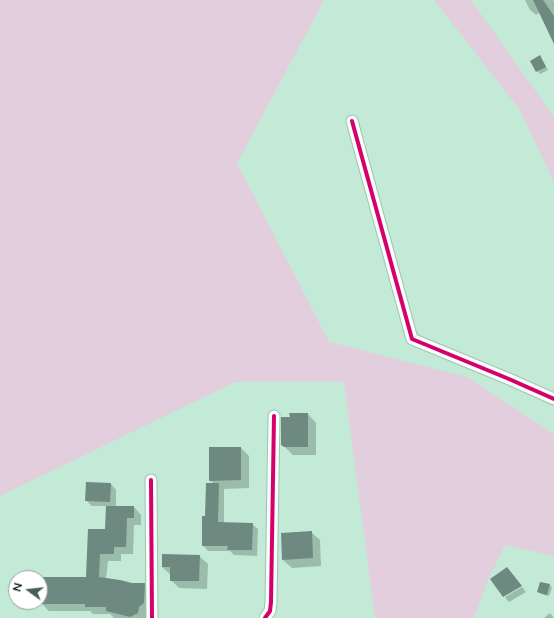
<!DOCTYPE html>
<style>
body{margin:0}
#map{position:relative;width:554px;height:618px;overflow:hidden;background:#c2ead6;font-family:Lato,sans-serif}
canvas{display:block}
.north{position:absolute;left:8px;top:570px;width:40px;height:40px;box-sizing:border-box;background:#fff;border:1px solid #99a29d;border-radius:50%;rotate:285deg;font-size:11px;font-weight:700;line-height:16px;text-align:center;color:#00170b}
.north::after{content:'';display:block;margin:auto;width:14px;height:18px;background:#446152;clip-path:polygon(50% 0,100% 100%,50% 72%,0 100%)}
</style>
<div id="map">
<canvas width="554" height="618"></canvas>
<div class="north">N</div>
</div>
<script>
const g = document.querySelector('canvas').getContext('2d');
g.lineJoin = 'round';
function fill(path, color) {
  g.fillStyle = color;
  g.fill(path, 'evenodd');
}
function shape(rows) {
  const path = new Path2D();
  for (const r of rows) {
    path.moveTo(r[0], r[1]);
    for (let i = 2; i < r.length; i += 2) path.lineTo(r[i], r[i + 1]);
  }
  return path;
}
function strokePath(path, color, width, dash) {
  g.strokeStyle = color;
  g.lineWidth = width;
  g.lineCap = dash ? 'butt' : 'round';
  g.setLineDash(dash || []);
  g.stroke(path);
}
fill(shape([
 [0,0,324,0,237,163,329,342,467,377,554,434,554,556,505,545,487,582,474,618,375,618,344,382,235,382,0,496],
 [434,0,471,0,554,117,554,182,520,110]
]), '#e2cedc');
fill(shape([
 [525,0,553,0,554,2,554,42,540,12,536,15,530,10],
 [540,56,548,70,540,74,531,61],
 [308,414,316,423,316,455,293,455,282,444,291,418],
 [241,448,249,456,249,488,224,489,224,523,252,524,258,529,257,556,234,555,230,551,208,551,203,545,206,517,214,484,210,480],
 [87,483,111,484,116,490,116,507,134,507,141,515,141,525,134,525,133,554,121,554,121,561,108,561,106,579,132,584,144,584,152,592,151,611,146,615,146,618,114,618,110,614,93,614,90,611,49,611,42,604,87,578,106,531,107,506,92,506,86,500],
 [311,532,320,540,321,566,292,568,283,560],
 [199,556,208,564,207,589,179,588,171,580,171,575,162,567],
 [541,583,550,585,552,588,549,596,541,594,538,592],
 [522,587,526,592,509,602,505,597],
 [550,613,554,618,544,618]
]), '#0003');
fill(shape([
 [533,0,543,0,554,16,554,44],
 [540,55,546,67,536,72,530,61],
 [289,413,308,413,308,447,284,447,281,445,281,417,290,417],
 [209,447,241,447,241,480,209,481],
 [86,482,111,483,110,502,85,501],
 [206,483,219,483,218,522,253,523,252,550,227,550,228,546,202,546,202,516,205,516],
 [106,506,134,506,134,518,127,518,126,547,114,547,114,554,100,554,99,577,120,580,132,583,145,583,144,603,139,607,138,613,130,617,106,611,106,607,85,607,85,604,41,604,41,577,86,577,88,529,105,529],
 [312,531,313,558,282,560,281,533],
 [162,554,200,555,199,581,170,581,170,567,162,567],
 [507,567,522,586,503,597,490,579],
 [540,582,550,584,547,595,537,592]
]), '#6e897f');
const minor = shape([
 [352,121,412,339,509,379,554,399],
 [151,480,152,618],
 [265,618,270,611,271,602,274,416]
]);
strokePath(minor, '#a2c2b3', 13);
strokePath(minor, '#f6fcf9', 11);
strokePath(shape([
 [352,121,412,339,509,379,554,399],
 [151,480,152,618],
 [265,618,270,611,271,602,274,416]
]), '#d6006c', 4);
</script>
